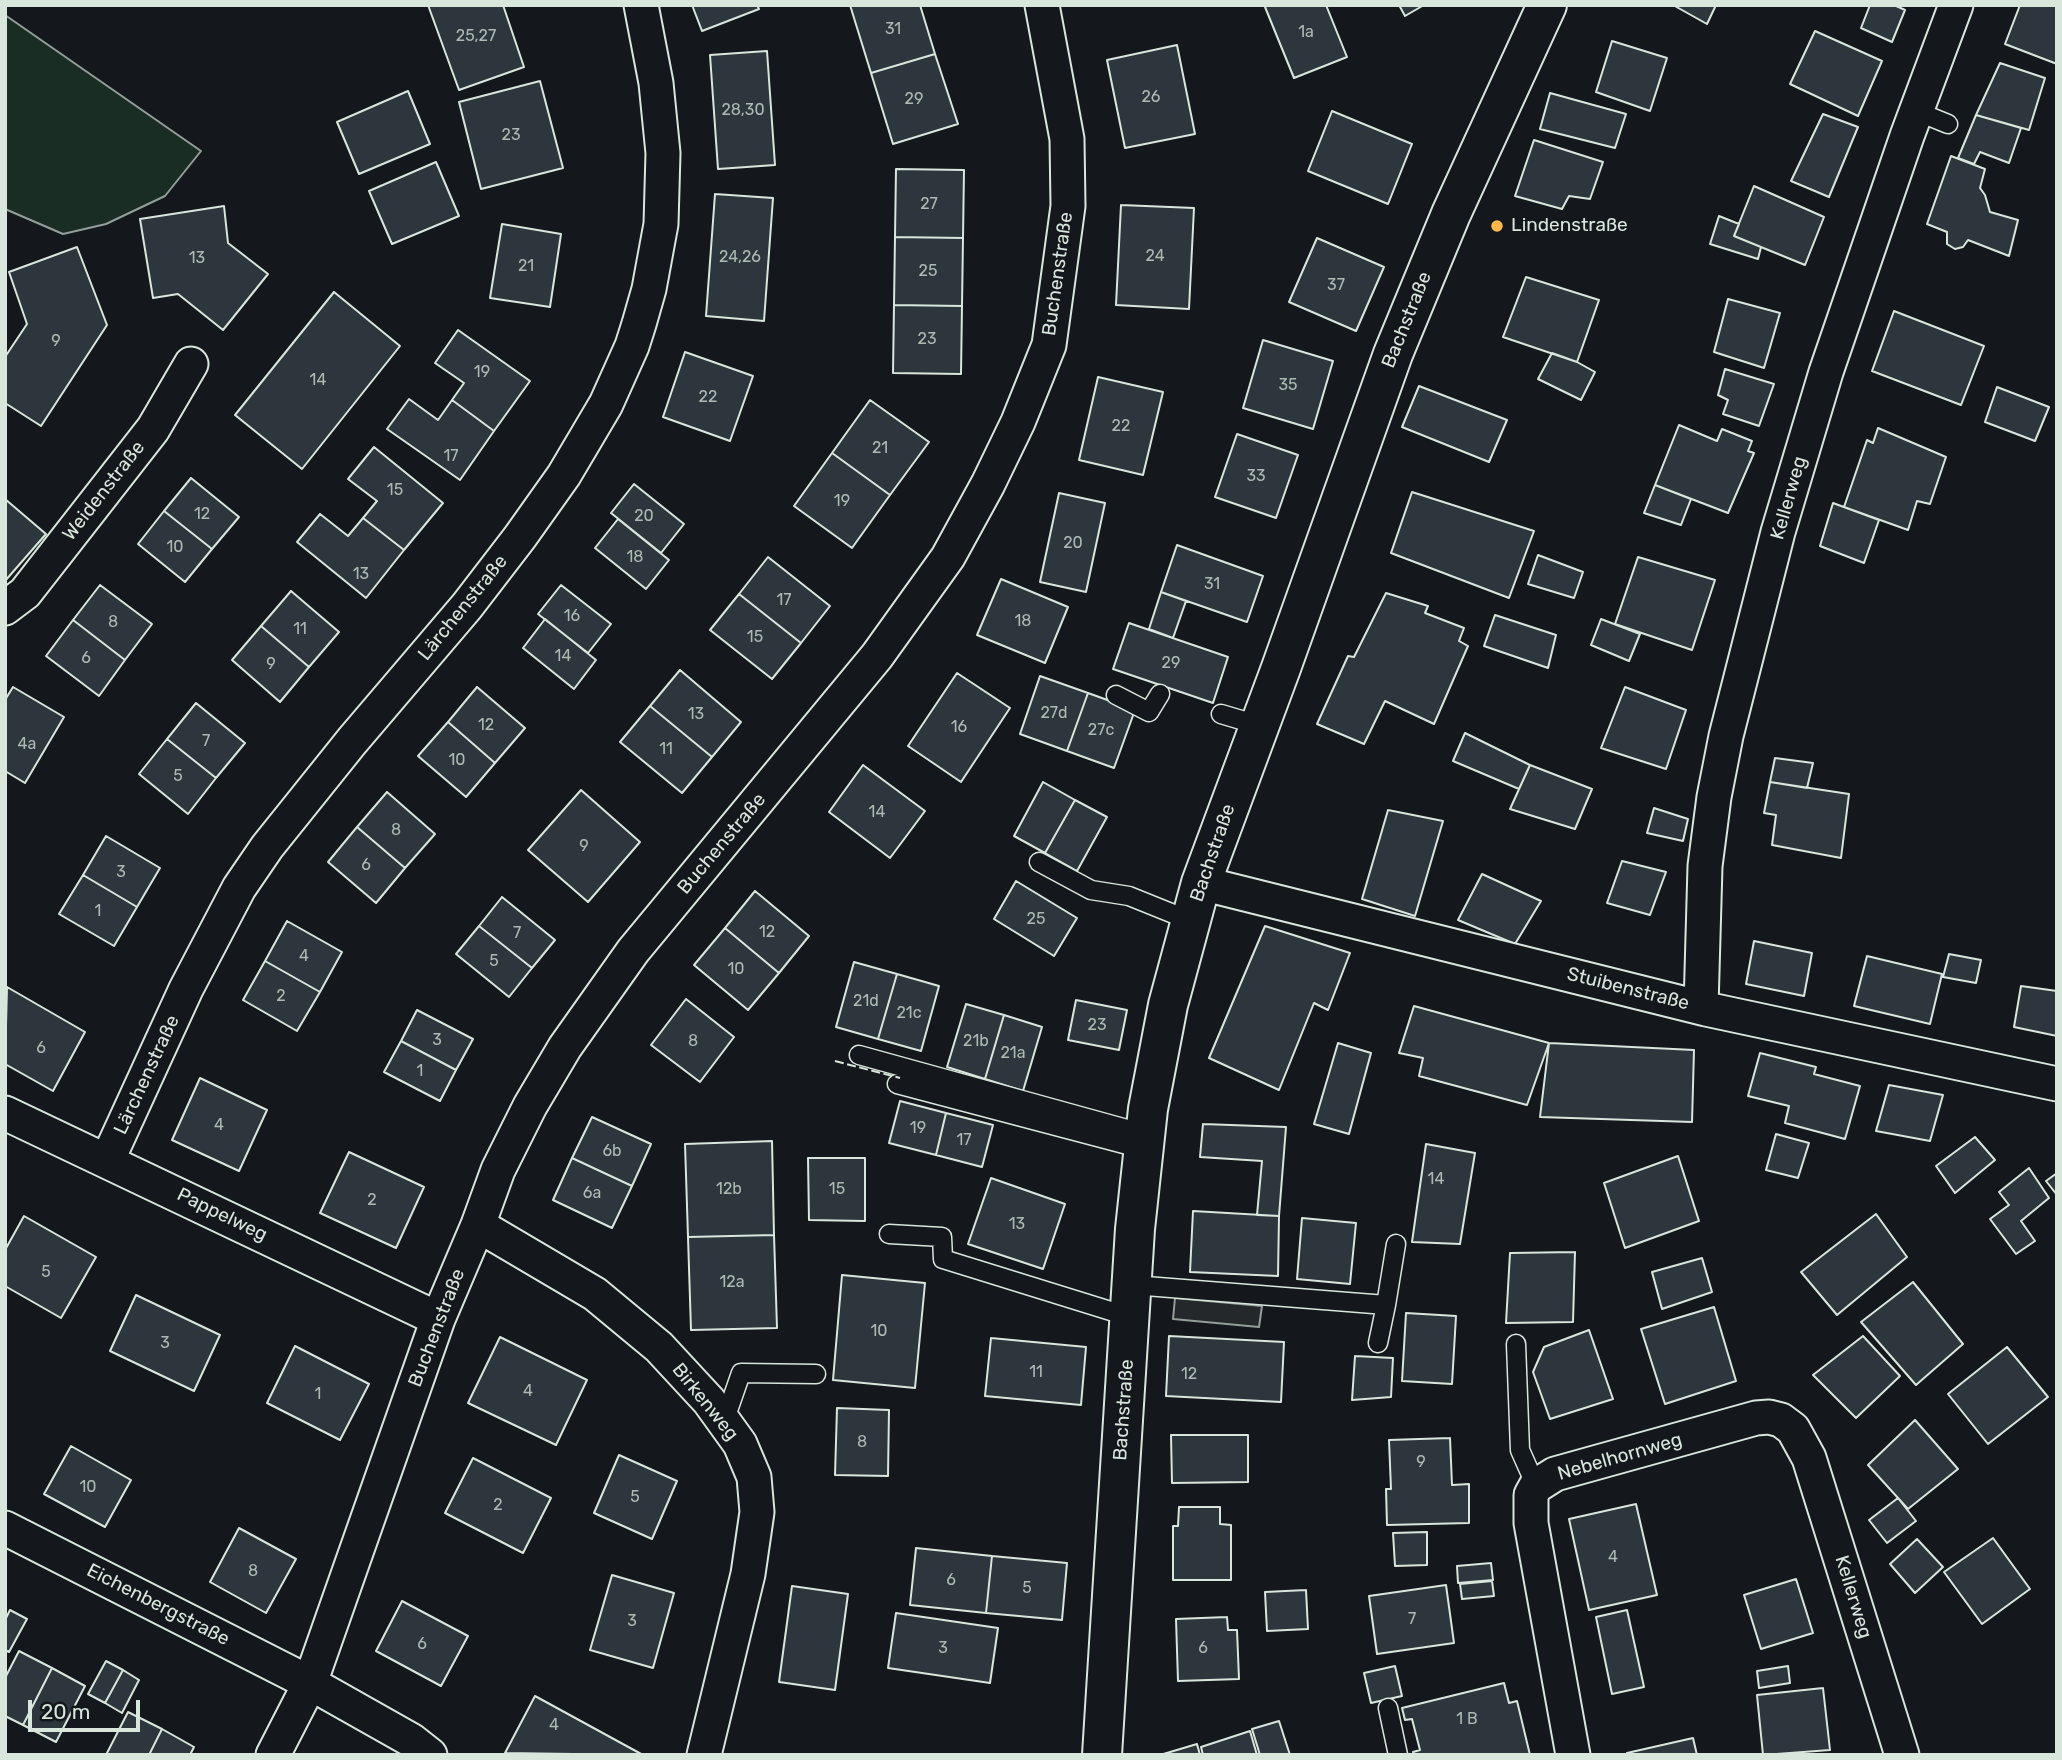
<!DOCTYPE html>
<meta charset="utf-8">
<style>
body{margin:0}
#map{position:relative;width:2062px;height:1760px;overflow:hidden;background:#14181c;font-family:Rubik,sans-serif}
canvas{display:block}
.frame{position:absolute;inset:0;border:7px solid #d8e6dc;pointer-events:none}
.scale{position:absolute;left:28px;top:1700px;width:112px;height:32px;box-sizing:border-box;border:4px solid #d8e6dc;border-top:0;padding-left:9px;font-size:21px;line-height:24px;white-space:nowrap;color:#d8e6dc;-webkit-text-stroke:5px #14181c;paint-order:stroke}
</style>
<div id="map">
<canvas width="2062" height="1760"></canvas>
<div class="frame"></div>
<div class="scale">20 m</div>
</div>
<script>
const g = document.querySelector('canvas').getContext('2d');
g.lineJoin = 'round';
function fill(path, color) {
  g.fillStyle = color;
  g.fill(path, 'evenodd');
}
function shape(rows) {
  const path = new Path2D();
  for (const r of rows) {
    path.moveTo(r[0], r[1]);
    for (let i = 2; i < r.length; i += 2) path.lineTo(r[i], r[i + 1]);
  }
  return path;
}
function strokePath(path, color, width, dash) {
  g.strokeStyle = color;
  g.lineWidth = width;
  g.lineCap = dash ? 'butt' : 'round';
  g.setLineDash(dash || []);
  g.stroke(path);
}
function write(font, color, halo, rows, align = 'center') {
  g.font = font + ' Rubik,sans-serif';
  g.lineWidth = 5;
  g.setLineDash([]);
  g.textBaseline = 'middle';
  g.strokeStyle = halo;
  g.fillStyle = color;
  for (const [text, x, y, turn = 0] of rows) {
    g.save();
    g.translate(x, y);
    g.rotate((+turn || 0) * Math.PI / 180);
    g.textAlign = isNaN(turn) ? turn : align;
    if (halo) g.strokeText(text, 0, 0);
    g.fillText(text, 0, 0);
    g.restore();
  }
}
const green = shape([
 [5,15,201,151,165,196,106,224,63,234,5,209,5,15]
]);
fill(green, '#1a2d24');
strokePath(green, '#939e99', 2);
const parking = shape([
 [1175,1298,1262,1306,1259,1327,1173,1319,1175,1298]
]);
fill(parking, '#24282b');
strokePath(parking, '#939e99', 2);
const building = shape([
 [428,5,503,5,524,67,459,90,428,5],
 [692,5,757,5,759,9,702,31,692,5],
 [850,5,920,5,935,54,871,73,850,5],
 [1269,5,1326,5,1347,57,1294,78,1265,7,1269,5],
 [1399,5,1424,5,1405,16,1399,5],
 [1673,5,1716,5,1707,24,1673,5],
 [1870,5,1894,5,1905,10,1892,42,1861,28,1870,5],
 [2020,5,2057,5,2057,64,2005,44,2020,5],
 [1815,31,1882,61,1858,116,1790,84,1815,31],
 [1612,41,1667,58,1650,111,1596,92,1612,41],
 [1177,45,1195,134,1125,148,1107,60,1177,45],
 [767,51,775,165,718,169,710,55,767,51],
 [935,54,958,124,893,144,871,73,935,54],
 [2000,63,2045,78,2029,130,1976,115,2000,63],
 [540,81,563,168,481,189,459,102,540,81],
 [408,91,430,144,359,174,337,122,408,91],
 [1550,93,1626,114,1615,148,1540,129,1550,93],
 [1332,111,1412,144,1388,204,1308,171,1332,111],
 [1823,114,1858,127,1829,197,1791,181,1823,114],
 [1976,115,2021,128,2009,163,1980,152,1974,164,1958,158,1976,115],
 [1534,140,1603,162,1590,199,1569,196,1562,209,1515,196,1534,140],
 [1951,156,1985,169,1980,188,1985,195,1990,212,2018,220,2009,256,1968,240,1963,247,1955,249,1947,244,1947,232,1927,224,1951,156],
 [436,162,459,216,392,244,369,191,436,162],
 [896,169,964,170,963,238,895,237,896,169],
 [1754,186,1824,217,1805,265,1734,236,1754,186],
 [715,194,773,198,764,321,706,316,715,194],
 [1121,205,1194,208,1189,309,1116,305,1121,205],
 [224,206,228,243,268,274,223,330,178,294,153,298,140,219,224,206],
 [1719,216,1739,224,1734,236,1761,247,1758,259,1710,244,1719,216],
 [502,224,561,234,550,307,490,298,502,224],
 [895,237,963,238,962,306,894,305,895,237],
 [1317,238,1384,267,1356,331,1289,302,1317,238],
 [77,247,107,325,41,426,5,403,5,357,27,324,9,272,77,247],
 [1526,277,1599,300,1577,362,1503,337,1526,277],
 [334,292,400,346,302,469,235,415,334,292],
 [1728,299,1780,313,1764,368,1714,352,1728,299],
 [894,305,962,306,961,374,893,373,894,305],
 [1894,311,1984,346,1961,405,1872,371,1894,311],
 [458,330,530,381,494,431,452,400,464,383,435,363,458,330],
 [1263,340,1333,361,1313,429,1243,408,1263,340],
 [685,352,753,376,730,441,663,417,685,352],
 [1552,353,1577,362,1595,372,1581,400,1538,379,1552,353],
 [1725,369,1774,384,1759,426,1723,414,1728,400,1718,395,1725,369],
 [1098,377,1163,392,1143,475,1079,460,1098,377],
 [1419,386,1507,420,1489,462,1402,427,1419,386],
 [1997,387,2049,407,2035,441,1985,422,1997,387],
 [409,399,438,420,452,400,494,431,460,480,387,429,409,399],
 [870,400,929,442,890,495,832,453,870,400],
 [1679,425,1717,441,1722,429,1752,441,1748,451,1754,453,1728,513,1655,485,1679,425],
 [1878,428,1946,457,1930,504,1917,501,1908,530,1844,507,1867,440,1873,443,1878,428],
 [1237,434,1298,455,1276,518,1215,497,1237,434],
 [374,447,443,503,404,550,363,518,377,501,348,479,374,447],
 [832,453,890,495,852,548,794,506,832,453],
 [191,478,239,517,212,549,164,511,191,478],
 [634,484,684,524,661,553,611,513,634,484],
 [1655,485,1691,499,1681,525,1644,513,1655,485],
 [1412,492,1534,531,1509,598,1391,553,1412,492],
 [1059,493,1105,503,1086,592,1040,582,1059,493],
 [5,499,46,534,5,581,5,499],
 [1833,503,1879,520,1864,563,1820,546,1833,503],
 [164,511,212,549,185,582,138,544,164,511],
 [320,514,348,536,363,518,404,550,366,598,297,542,320,514],
 [618,519,669,560,646,589,595,548,618,519],
 [1177,545,1263,576,1247,622,1161,592,1177,545],
 [1538,555,1583,572,1574,598,1528,584,1538,555],
 [768,557,830,606,801,643,739,594,768,557],
 [1638,557,1715,580,1692,650,1615,624,1638,557],
 [1001,579,1068,607,1045,663,977,635,1001,579],
 [100,585,152,624,125,660,73,620,100,585],
 [561,585,611,624,588,653,538,614,561,585],
 [291,591,339,632,309,667,261,626,291,591],
 [1161,592,1186,601,1173,638,1149,629,1161,592],
 [1386,593,1428,606,1425,613,1464,628,1459,641,1468,646,1434,724,1385,701,1364,744,1317,724,1348,656,1354,657,1386,593],
 [739,594,801,643,772,679,710,630,739,594],
 [1495,615,1556,635,1548,668,1484,646,1495,615],
 [545,619,596,660,574,689,523,648,545,619],
 [1601,619,1640,634,1629,661,1591,645,1601,619],
 [73,620,125,660,99,696,46,656,73,620],
 [1129,623,1228,657,1213,703,1113,669,1129,623],
 [261,626,309,667,280,702,232,660,261,626],
 [680,670,741,722,712,757,650,706,680,670],
 [957,673,1010,708,961,782,908,746,957,673],
 [1040,676,1088,693,1067,751,1020,734,1040,676],
 [13,687,64,717,25,783,5,771,5,700,13,687],
 [477,687,525,728,495,763,448,722,477,687],
 [1625,687,1686,710,1666,769,1601,748,1625,687],
 [1088,693,1135,710,1114,768,1067,751,1088,693],
 [196,703,245,743,216,778,167,739,196,703],
 [650,706,712,757,682,793,620,742,650,706],
 [448,722,495,763,466,797,418,756,448,722],
 [1465,733,1530,765,1519,789,1453,761,1465,733],
 [167,739,216,778,188,814,139,774,167,739],
 [1775,758,1813,763,1807,788,1770,782,1775,758],
 [863,765,925,811,890,858,829,812,863,765],
 [1530,765,1592,789,1575,829,1510,809,1530,765],
 [1043,782,1075,800,1045,853,1014,836,1043,782],
 [1770,782,1849,794,1841,858,1772,845,1776,815,1764,813,1770,782],
 [581,790,640,842,588,902,528,850,581,790],
 [387,792,435,834,405,868,357,827,387,792],
 [1075,800,1107,817,1077,871,1045,853,1075,800],
 [1654,808,1688,819,1683,841,1647,833,1654,808],
 [1388,810,1443,821,1415,916,1362,899,1388,810],
 [357,827,405,868,376,903,328,862,357,827],
 [106,836,160,868,137,907,83,875,106,836],
 [1622,861,1666,872,1650,915,1607,903,1622,861],
 [1482,874,1541,901,1515,944,1458,920,1482,874],
 [83,875,137,907,114,946,59,914,83,875],
 [1016,881,1077,918,1054,956,994,919,1016,881],
 [755,891,809,936,779,973,725,928,755,891],
 [502,897,555,940,532,968,479,926,502,897],
 [287,921,342,952,320,992,265,961,287,921],
 [479,926,532,968,509,997,456,954,479,926],
 [1265,926,1350,953,1328,1010,1314,1003,1279,1090,1209,1058,1265,926],
 [725,928,779,973,748,1010,694,965,725,928],
 [1754,941,1812,953,1804,996,1746,984,1754,941],
 [1949,954,1981,960,1976,983,1943,977,1949,954],
 [1867,956,1942,974,1930,1024,1854,1006,1867,956],
 [265,961,320,992,297,1031,243,1000,265,961],
 [854,962,897,974,878,1039,836,1027,854,962],
 [897,974,939,986,921,1051,878,1039,897,974],
 [2021,986,2057,991,2057,1036,2014,1027,2021,986],
 [7,987,85,1032,53,1091,5,1064,7,987],
 [686,999,734,1037,700,1082,651,1045,686,999],
 [1076,1000,1127,1010,1119,1050,1068,1040,1076,1000],
 [966,1004,1004,1015,985,1079,947,1067,966,1004],
 [1414,1006,1549,1043,1527,1105,1419,1076,1423,1058,1399,1053,1414,1006],
 [417,1010,473,1039,456,1070,401,1041,417,1010],
 [1004,1015,1042,1027,1023,1091,985,1079,1004,1015],
 [401,1041,456,1070,440,1101,384,1072,401,1041],
 [1338,1043,1371,1053,1349,1134,1314,1124,1338,1043],
 [1549,1043,1694,1050,1692,1122,1540,1117,1549,1043],
 [1760,1053,1816,1067,1814,1074,1860,1086,1845,1139,1785,1123,1789,1106,1748,1096,1760,1053],
 [200,1078,267,1110,239,1171,172,1140,200,1078],
 [1889,1085,1943,1095,1930,1141,1876,1131,1889,1085],
 [900,1101,946,1113,936,1155,889,1143,900,1101],
 [946,1113,993,1125,982,1167,936,1155,946,1113],
 [592,1117,651,1144,632,1186,572,1158,592,1117],
 [1203,1124,1286,1127,1279,1216,1257,1215,1262,1161,1200,1157,1203,1124],
 [1776,1134,1809,1143,1798,1178,1766,1170,1776,1134],
 [1975,1137,1995,1160,1955,1193,1936,1166,1975,1137],
 [772,1141,774,1235,688,1237,685,1144,772,1141],
 [1426,1144,1475,1153,1460,1244,1412,1242,1426,1144],
 [349,1152,424,1187,396,1248,320,1213,349,1152],
 [1678,1156,1699,1221,1625,1248,1604,1183,1678,1156],
 [572,1158,632,1186,612,1228,553,1200,572,1158],
 [808,1158,865,1158,865,1221,809,1220,808,1158],
 [2029,1168,2049,1198,2021,1221,2035,1241,2016,1254,1990,1219,2009,1205,1999,1192,2029,1168],
 [2057,1173,2057,1195,2046,1181,2057,1173],
 [991,1178,1065,1204,1043,1269,968,1244,991,1178],
 [1193,1211,1279,1216,1278,1276,1190,1272,1193,1211],
 [1876,1214,1907,1257,1837,1315,1801,1272,1876,1214],
 [24,1216,96,1257,61,1318,5,1286,5,1250,24,1216],
 [1302,1218,1356,1223,1350,1284,1297,1279,1302,1218],
 [774,1235,777,1328,691,1330,688,1237,774,1235],
 [1575,1252,1573,1322,1506,1323,1510,1253,1575,1252],
 [1702,1258,1712,1292,1662,1309,1652,1272,1702,1258],
 [842,1275,925,1283,915,1388,833,1380,842,1275],
 [1913,1282,1963,1344,1916,1385,1861,1322,1913,1282],
 [136,1295,220,1335,194,1391,110,1351,136,1295],
 [1714,1307,1736,1381,1665,1404,1641,1329,1714,1307],
 [1406,1313,1456,1316,1452,1384,1402,1381,1406,1313],
 [1589,1330,1613,1399,1550,1419,1533,1372,1544,1347,1589,1330],
 [1169,1336,1284,1342,1281,1402,1166,1396,1169,1336],
 [1863,1336,1900,1376,1856,1418,1813,1375,1863,1336],
 [500,1337,587,1380,556,1445,468,1403,500,1337],
 [991,1338,1086,1347,1081,1405,985,1396,991,1338],
 [295,1346,369,1384,340,1440,267,1403,295,1346],
 [2007,1347,2048,1397,1988,1444,1948,1394,2007,1347],
 [1355,1356,1393,1358,1391,1397,1352,1400,1355,1356],
 [837,1408,889,1410,888,1476,835,1475,837,1408],
 [1915,1420,1958,1469,1908,1509,1868,1465,1915,1420],
 [1171,1435,1248,1435,1248,1482,1172,1483,1171,1435],
 [1450,1438,1452,1485,1469,1484,1469,1523,1387,1525,1386,1489,1391,1489,1389,1440,1450,1438],
 [71,1446,131,1480,105,1527,44,1494,71,1446],
 [619,1455,677,1481,652,1539,594,1513,619,1455],
 [473,1458,551,1498,523,1553,445,1513,473,1458],
 [1898,1498,1916,1521,1887,1543,1869,1520,1898,1498],
 [1636,1504,1657,1595,1589,1610,1569,1519,1636,1504],
 [1179,1507,1220,1507,1220,1524,1231,1525,1231,1580,1173,1580,1173,1526,1178,1526,1179,1507],
 [239,1528,296,1559,266,1613,210,1582,239,1528],
 [1427,1532,1427,1565,1395,1566,1393,1533,1427,1532],
 [1993,1538,2030,1589,1982,1624,1944,1572,1993,1538],
 [1917,1539,1943,1567,1915,1593,1890,1564,1917,1539],
 [916,1548,992,1556,986,1613,910,1605,916,1548],
 [992,1556,1067,1563,1062,1620,986,1613,992,1556],
 [1491,1563,1493,1580,1458,1583,1457,1566,1491,1563],
 [612,1575,674,1593,653,1668,590,1650,612,1575],
 [1796,1579,1813,1633,1761,1649,1744,1595,1796,1579],
 [1492,1581,1494,1596,1462,1599,1460,1584,1492,1581],
 [1446,1585,1454,1643,1377,1654,1369,1596,1446,1585],
 [792,1586,848,1594,835,1690,779,1682,792,1586],
 [1306,1590,1308,1629,1267,1631,1265,1592,1306,1590],
 [402,1601,468,1636,441,1686,376,1651,402,1601],
 [10,1610,27,1619,9,1652,5,1650,5,1620,10,1610],
 [1627,1610,1644,1687,1612,1694,1596,1617,1627,1610],
 [896,1613,998,1628,990,1683,888,1668,896,1613],
 [1227,1617,1228,1630,1237,1630,1239,1679,1178,1681,1176,1619,1227,1617],
 [19,1651,52,1668,23,1725,5,1716,5,1678,19,1651],
 [106,1661,123,1670,105,1703,88,1694,106,1661],
 [1395,1666,1402,1696,1371,1703,1364,1673,1395,1666],
 [1788,1666,1790,1683,1759,1688,1757,1671,1788,1666],
 [52,1668,85,1686,56,1742,23,1725,52,1668],
 [123,1670,139,1680,122,1713,105,1703,123,1670],
 [1504,1683,1509,1703,1517,1701,1530,1755,1414,1755,1413,1752,1420,1750,1412,1719,1405,1720,1402,1708,1504,1683],
 [1823,1688,1830,1750,1763,1755,1757,1695,1823,1688],
 [535,1696,643,1755,505,1753,535,1696],
 [128,1712,162,1729,149,1755,106,1755,128,1712],
 [1279,1721,1290,1755,1260,1755,1252,1729,1279,1721],
 [162,1729,194,1747,190,1755,149,1755,162,1729],
 [1250,1731,1257,1755,1203,1755,1201,1747,1250,1731],
 [1693,1738,1697,1755,1628,1755,1627,1753,1693,1738],
 [1197,1744,1200,1755,1160,1755,1197,1744]
]);
fill(building, '#2c363c');
strokePath(building, '#d8e6dc', 2);
const lane = shape([
 [1916,111,1948,124],
 [1116,695,1149,712,1160,694],
 [1221,714,1258,725],
 [1039,862,1091,890,1129,896,1191,921],
 [859,1055,1145,1134],
 [897,1084,1143,1149],
 [889,1234,942,1237,943,1259,1130,1317],
 [1133,1285,1386,1305,1378,1343],
 [1386,1305,1396,1244],
 [1516,1344,1520,1450,1536,1486],
 [724,1422,741,1373,816,1374],
 [1388,1708,1398,1755]
]);
const street = shape([
 [5,608,25,593,153,429,191,364],
 [1201,883,1706,1009,2057,1084],
 [1701,1007,1705,866,1714,797,1726,736,1778,532,1826,372,1907,136,1956,5],
 [5,1113,438,1319],
 [108,1159,186,989,239,888,267,847,352,741,467,606,520,537,564,475,606,404,632,346,639,324,649,289,661,224,663,153,656,83,641,5],
 [478,1225,595,1294,659,1347,709,1401,740,1444,754,1477,757,1512,748,1574,704,1755],
 [5,1528,310,1683,411,1740,430,1755],
 [273,1755,310,1683,438,1319,478,1225,498,1170,530,1106,565,1047,633,951,877,656,948,557,988,484,1018,422,1049,345,1068,206,1067,139,1042,5],
 [1573,1755,1531,1523,1531,1495,1536,1486,1555,1474,1756,1418,1769,1417,1781,1420,1793,1429,1809,1458,1902,1755]
]);
const secondary = shape([
 [1102,1755,1135,1229,1148,1109,1168,1005,1201,883,1281,668,1393,354,1451,214,1547,5]
]);
strokePath(lane, '#d8e6dc', 21);
strokePath(street, '#d8e6dc', 37);
strokePath(secondary, '#d8e6dc', 42);
strokePath(lane, '#14181c', 18);
strokePath(street, '#14181c', 33);
strokePath(secondary, '#14181c', 38);
strokePath(shape([
 [835,1061,900,1078]
]), '#d8e6dc', 2, [9, 3.5]);
for (const [x, y, r, color] of [
 [1497,226,7,"#ffb74d"]
]) {
  const dot = new Path2D();
  dot.arc(x, y, r, 0, 2 * Math.PI);
  g.fillStyle = color;
  g.fill(dot);
  strokePath(dot, '#14181c', 2.5);
}
write('16px', '#adbab4', null, [
 ["31",893,29],
 ["1a",1306,32],
 ["25,27",476,36],
 ["26",1151,97],
 ["29",914,99],
 ["28,30",743,110],
 ["23",511,135],
 ["27",929,204],
 ["24",1155,256],
 ["24,26",740,257],
 ["13",197,258],
 ["21",526,266],
 ["25",928,271],
 ["37",1336,285],
 ["23",927,339],
 ["9",56,341],
 ["19",482,372],
 ["14",318,380],
 ["35",1288,385],
 ["22",708,397],
 ["22",1121,426],
 ["21",880,448],
 ["17",451,456],
 ["33",1256,476],
 ["15",395,490],
 ["19",842,501],
 ["12",202,514],
 ["20",644,516],
 ["20",1073,543],
 ["10",175,547],
 ["18",635,557],
 ["13",361,574],
 ["31",1212,584],
 ["17",784,600],
 ["16",572,616],
 ["18",1023,621],
 ["8",113,622],
 ["11",300,629],
 ["15",755,637],
 ["14",563,656],
 ["6",86,658],
 ["29",1171,663],
 ["9",271,664],
 ["27d",1054,713],
 ["13",696,714],
 ["12",486,725],
 ["16",959,727],
 ["27c",1101,730],
 ["7",206,741],
 ["4a",27,744],
 ["11",666,749],
 ["10",457,760],
 ["5",178,776],
 ["14",877,812],
 ["8",396,830],
 ["9",584,846],
 ["6",366,865],
 ["3",121,872],
 ["1",98,911],
 ["25",1036,919],
 ["12",767,932],
 ["7",517,933],
 ["4",304,956],
 ["5",494,961],
 ["10",736,969],
 ["2",281,996],
 ["21d",866,1001],
 ["21c",909,1013],
 ["23",1097,1025],
 ["3",437,1040],
 ["8",693,1041],
 ["21b",976,1041],
 ["6",41,1048],
 ["21a",1013,1053],
 ["1",420,1071],
 ["4",219,1125],
 ["19",918,1128],
 ["17",964,1140],
 ["6b",612,1151],
 ["14",1436,1179],
 ["12b",729,1189],
 ["15",837,1189],
 ["6a",592,1193],
 ["2",372,1200],
 ["13",1017,1224],
 ["5",46,1272],
 ["12a",732,1282],
 ["10",879,1331],
 ["3",165,1343],
 ["11",1036,1372],
 ["12",1189,1374],
 ["4",528,1391],
 ["1",318,1394],
 ["8",862,1442],
 ["9",1421,1462],
 ["10",88,1487],
 ["5",635,1497],
 ["2",498,1505],
 ["4",1613,1557],
 ["8",253,1571],
 ["6",951,1580],
 ["5",1027,1588],
 ["7",1412,1619],
 ["3",632,1621],
 ["6",422,1644],
 ["3",943,1648],
 ["6",1203,1648],
 ["1 B",1467,1719],
 ["4",554,1725]
]);
write('19px', '#d8e6dc', '#14181c', [
 ["Lindenstraße",1511,226]
], 'left');
write('19px', '#d8e6dc', '#14181c', [
 ["Buchenstraße",1058,274,-82],
 ["Bachstraße",1407,320,-68],
 ["Weidenstraße",104,491,-52],
 ["Kellerweg",1789,498,-74],
 ["Lärchenstraße",463,608,-51],
 ["Buchenstraße",722,844,-50],
 ["Bachstraße",1213,853,-71],
 ["Stuibenstraße",1628,989,14],
 ["Lärchenstraße",147,1075,-65],
 ["Pappelweg",222,1215,26],
 ["Buchenstraße",437,1328,-69],
 ["Birkenweg",705,1402,51],
 ["Bachstraße",1124,1410,-86],
 ["Nebelhornweg",1620,1457,-16],
 ["Kellerweg",1853,1597,73],
 ["Eichenbergstraße",158,1605,27]
]);
</script>
